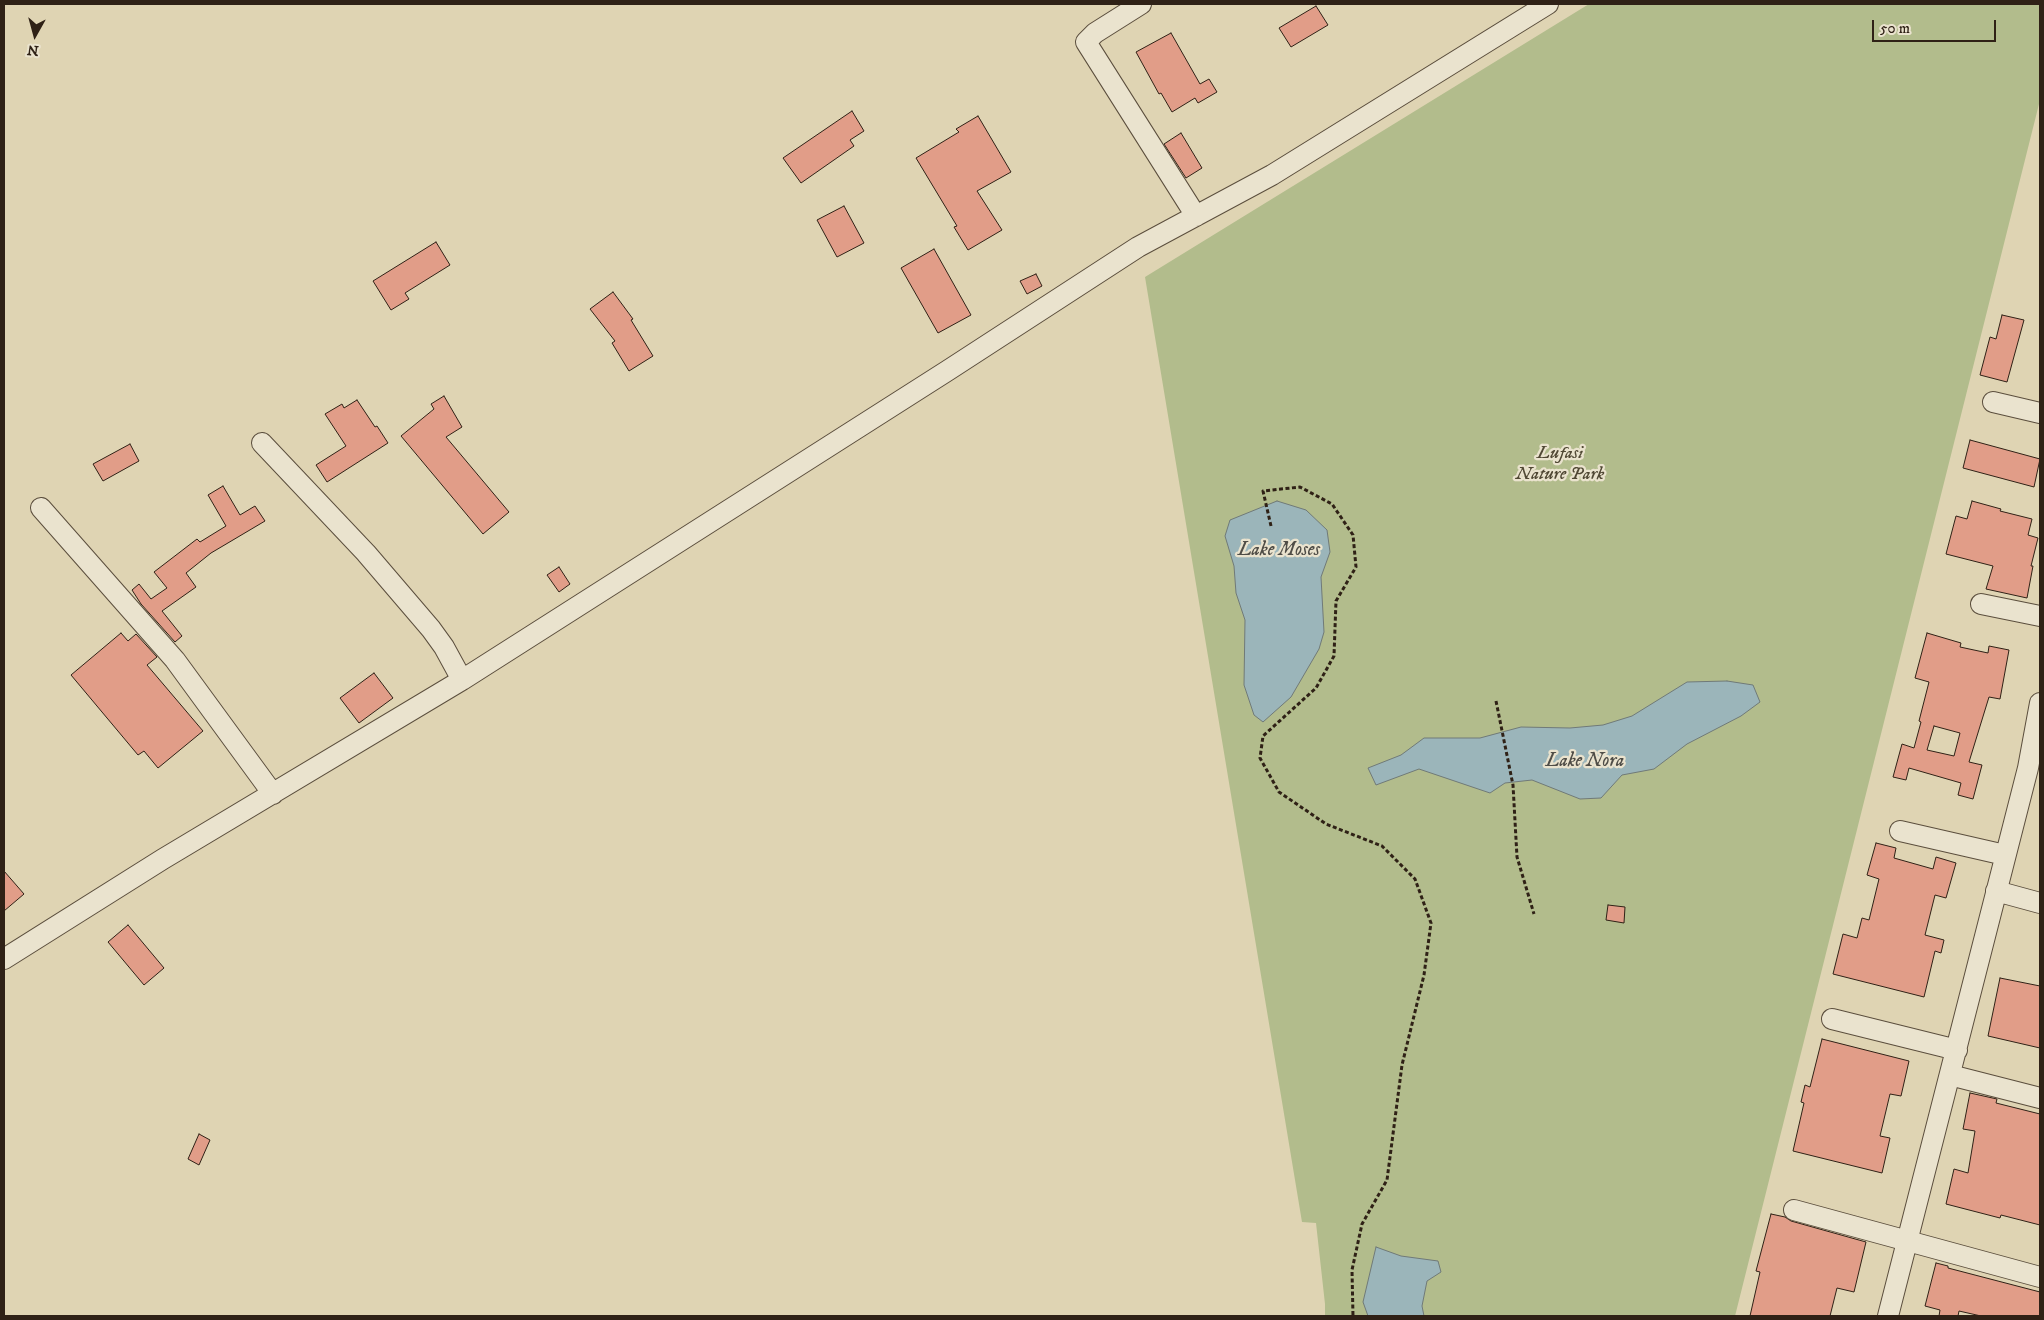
<!DOCTYPE html>
<style>
body{margin:0}
#map{position:relative;width:2044px;height:1320px;overflow:hidden;background:#dfd4b3;font-family:"IM FELL DW Pica",serif}
canvas{display:block}
.frame{position:absolute;inset:0;border:5px solid #2f2116;pointer-events:none}
.north{position:absolute;left:10px;top:10px;width:50px;height:50px;-webkit-text-stroke:4px #eae3ce;paint-order:stroke;rotate:187deg;font-size:14px;font-weight:700;line-height:20px;text-align:center;color:#2f2116}
.north::after{content:'';display:block;margin:auto;width:18px;height:22px;background:#2f2116;clip-path:polygon(50% 0,100% 100%,50% 72%,0 100%)}
.scale{position:absolute;left:1872px;top:20px;width:124px;height:22px;box-sizing:border-box;border:2px solid #2f2116;border-top:0;padding-left:6px;font-size:15px;line-height:18px;white-space:nowrap;color:#2f2116;-webkit-text-stroke:4px #eae3ce;paint-order:stroke}
</style>
<div id="map">
<canvas width="2044" height="1320"></canvas>
<div class="frame"></div>
<div class="north">N</div>
<div class="scale">50 m</div>
</div>
<script>
const g = document.querySelector('canvas').getContext('2d');
g.lineJoin = 'round';
function fill(path, color) {
  g.fillStyle = color;
  g.fill(path, 'evenodd');
}
function shape(rows) {
  const path = new Path2D();
  for (const r of rows) {
    path.moveTo(r[0], r[1]);
    for (let i = 2; i < r.length; i += 2) path.lineTo(r[i], r[i + 1]);
  }
  return path;
}
function strokePath(path, color, width, dash) {
  g.strokeStyle = color;
  g.lineWidth = width;
  g.lineCap = dash ? 'butt' : 'round';
  g.setLineDash(dash || []);
  g.stroke(path);
}
function write(font, color, halo, rows, align = 'center') {
  g.font = font + ' "IM FELL DW Pica",serif';
  g.lineWidth = 4.5;
  g.setLineDash([]);
  g.textBaseline = 'middle';
  g.strokeStyle = halo;
  g.fillStyle = color;
  for (const [text, x, y, turn = 0] of rows) {
    g.save();
    g.translate(x, y);
    g.rotate((+turn || 0) * Math.PI / 180);
    g.textAlign = isNaN(turn) ? turn : align;
    if (halo) g.strokeText(text, 0, 0);
    g.fillText(text, 0, 0);
    g.restore();
  }
}
fill(shape([
 [1589,4,2040,4,2040,100,1735,1316,1325,1316,1325,1304,1316,1223,1302,1222,1145,277]
]), '#b2bc8c');
const water = shape([
 [1277,501,1306,510,1327,530,1330,552,1321,577,1324,632,1319,649,1291,697,1263,722,1254,715,1244,685,1245,620,1236,593,1234,566,1225,536,1230,520,1277,501],
 [1727,681,1753,685,1760,702,1741,716,1687,744,1654,769,1622,775,1601,798,1580,799,1532,780,1505,783,1490,793,1419,769,1376,785,1368,768,1401,755,1424,738,1480,738,1521,727,1570,728,1603,725,1632,716,1687,682,1727,681],
 [1376,1247,1401,1256,1438,1261,1441,1272,1427,1281,1422,1306,1424,1316,1368,1316,1363,1302,1376,1247]
]);
fill(water, '#9bb5ba');
strokePath(water, '#707a78', 1);
const building = shape([
 [1316,6,1328,25,1291,47,1279,28,1316,6],
 [1171,33,1200,84,1209,79,1217,92,1198,103,1195,98,1172,112,1161,93,1159,94,1136,52,1171,33],
 [852,111,864,131,850,140,854,146,801,183,783,158,852,111],
 [978,116,1011,172,977,191,1002,230,968,250,954,227,957,226,916,158,959,132,956,129,978,116],
 [1181,133,1202,168,1186,178,1164,144,1181,133],
 [844,206,864,243,837,257,817,220,844,206],
 [436,242,450,265,405,293,409,299,391,310,373,281,436,242],
 [934,249,971,315,938,333,901,268,934,249],
 [1036,274,1042,286,1027,294,1020,281,1036,274],
 [613,292,633,319,631,320,653,356,629,371,612,343,615,341,590,309,613,292],
 [2002,315,2024,320,2007,382,1980,375,1990,337,1996,339,2002,315],
 [444,396,462,427,446,437,509,512,483,534,401,436,434,409,431,404,444,396],
 [357,400,375,427,377,426,388,443,327,482,316,465,346,446,325,414,342,404,344,408,357,400],
 [1970,440,2040,459,2034,487,1963,468,1970,440],
 [130,444,139,461,103,481,93,464,130,444],
 [223,486,240,515,255,506,265,521,211,553,186,573,196,587,162,611,182,636,175,642,141,604,132,590,139,584,151,599,167,588,154,572,197,539,200,542,226,526,208,495,223,486],
 [1972,501,2001,509,2000,511,2032,519,2028,535,2038,538,2031,566,2033,566,2027,598,1986,589,1993,566,1946,554,1956,516,1967,519,1972,501],
 [559,567,570,584,559,592,547,575,559,567],
 [121,633,128,641,136,634,157,657,147,665,203,731,158,768,144,751,138,755,71,675,121,633],
 [1927,633,1961,643,1960,647,1988,653,1989,646,2009,650,2000,699,1989,697,1969,762,1982,765,1973,799,1958,795,1961,783,1909,768,1906,780,1893,777,1902,744,1914,748,1921,722,1919,721,1929,682,1915,678,1927,633],
 [1934,726,1960,733,1954,756,1927,750,1934,726],
 [374,673,393,698,359,723,340,698,374,673],
 [1876,843,1896,848,1894,858,1933,869,1936,857,1956,863,1946,898,1935,895,1925,935,1944,940,1941,953,1935,951,1924,997,1833,974,1843,934,1857,938,1862,918,1869,920,1879,879,1867,875,1876,843],
 [4,871,24,894,4,911,4,871],
 [1608,905,1625,907,1624,923,1606,920,1608,905],
 [128,925,164,968,144,985,108,942,128,925],
 [2000,978,2040,986,2040,1048,1988,1036,2000,978],
 [1822,1039,1909,1061,1901,1096,1890,1094,1880,1136,1890,1138,1882,1173,1793,1151,1804,1103,1801,1102,1805,1085,1810,1087,1822,1039],
 [1970,1093,1997,1099,1996,1103,2040,1114,2040,1225,2001,1215,2000,1218,1946,1204,1954,1169,1968,1173,1975,1131,1963,1129,1970,1093],
 [199,1134,210,1140,199,1165,188,1159,199,1134],
 [1771,1214,1785,1217,1791,1221,1866,1242,1854,1292,1837,1288,1830,1316,1750,1316,1760,1272,1756,1271,1771,1214],
 [1936,1263,1948,1266,1948,1268,2040,1292,2040,1316,1981,1316,1959,1311,1958,1316,1939,1316,1940,1310,1925,1306,1936,1263]
]);
fill(building, '#e19d88');
strokePath(building, '#2f2116', 1);
const minor = shape([
 [1141,4,1095,33,1086,42,1196,216],
 [1993,402,2040,413],
 [262,443,366,553,431,629,444,647,462,680],
 [41,508,175,660,273,794],
 [1981,604,2040,616],
 [1900,831,2005,855],
 [1996,891,2040,903],
 [4,959,163,859,462,680,947,371,1138,247,1272,175,1548,4],
 [1832,1019,1957,1050],
 [1950,1075,2040,1098],
 [1794,1210,2040,1277],
 [1888,1316,2028,768,2040,703]
]);
strokePath(minor, '#5b4e3d', 22);
strokePath(shape([
 [1271,526,1263,491,1300,487,1332,504,1353,535,1356,567,1336,601,1334,656,1316,688,1263,736,1260,758,1279,792,1326,824,1382,846,1415,879,1431,923,1424,975,1402,1065,1387,1180,1362,1224,1352,1270,1353,1316],
 [1496,701,1513,785,1517,857,1534,914]
]), '#2f2116', 3, [4, 2.5]);
strokePath(minor, '#eae3ce', 20);
write('italic 18px', '#504834', '#eae3ce', [
 ["Lufasi",1560,454],
 ["Nature Park",1560,475]
]);
write('italic 19px', '#4f4d47', '#eae3ce', [
 ["Lake Moses",1279,551],
 ["Lake Nora",1585,762]
]);
</script>
